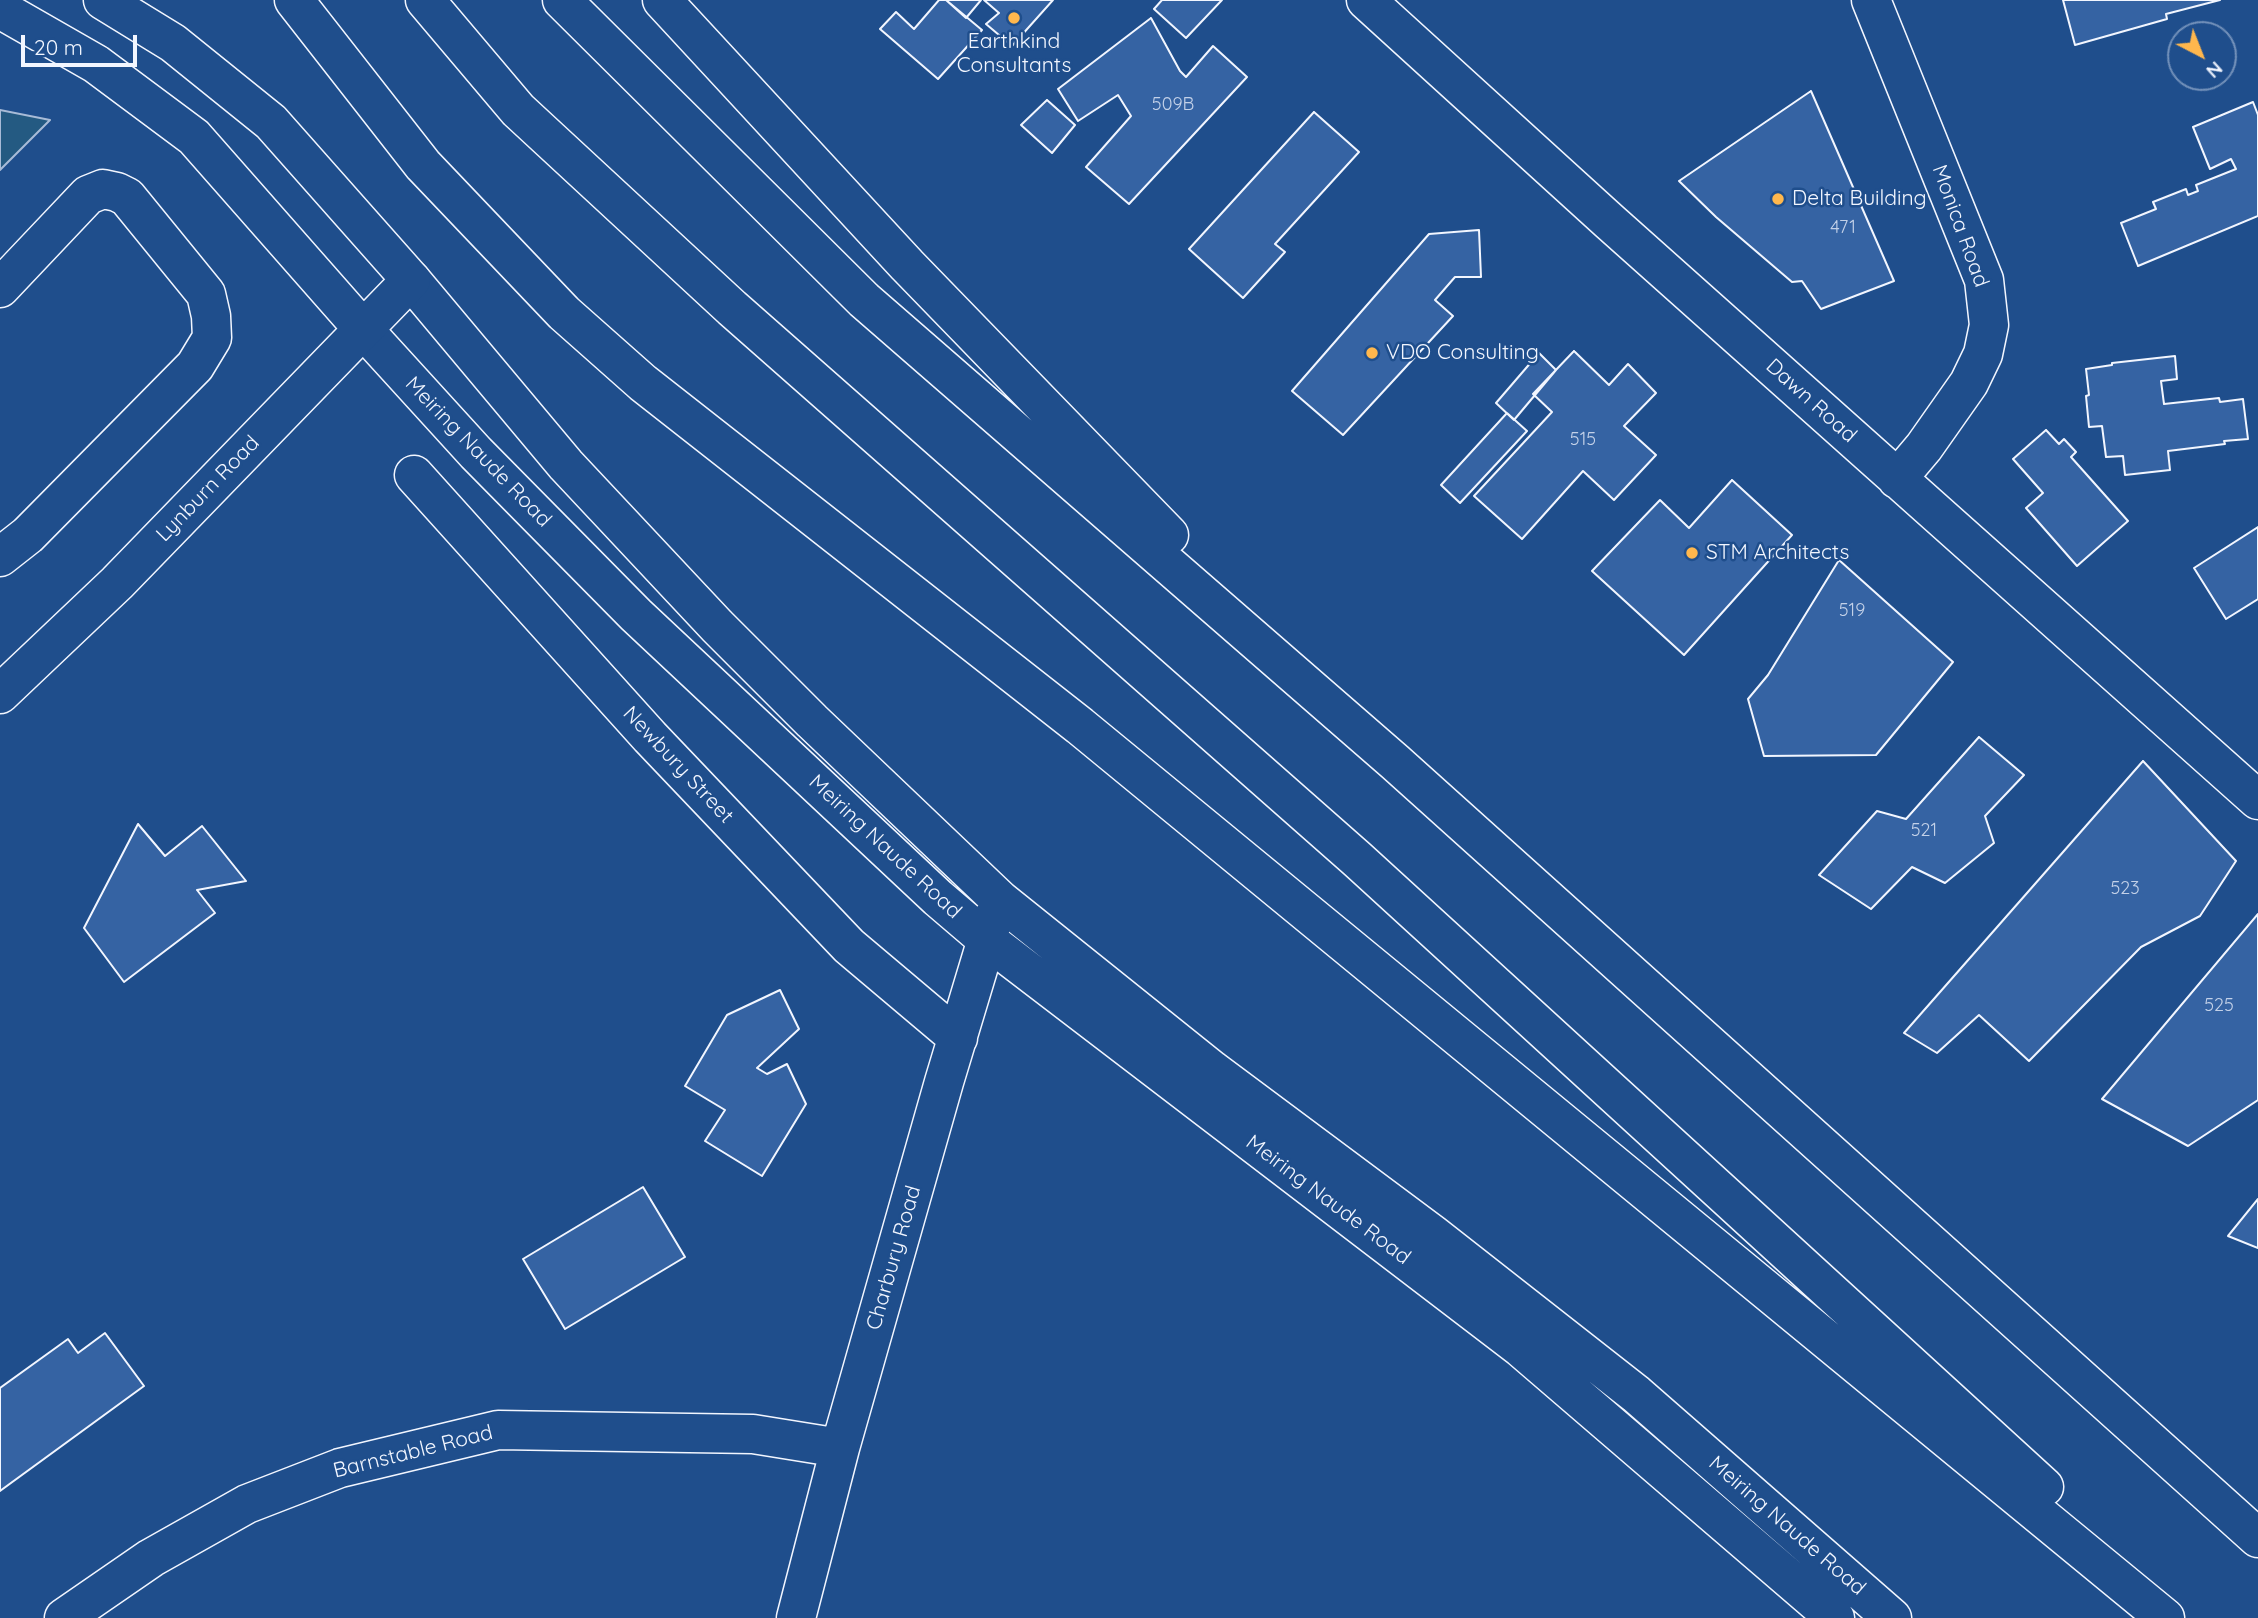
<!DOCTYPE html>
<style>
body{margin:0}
#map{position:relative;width:2258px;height:1618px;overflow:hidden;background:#1f4e8c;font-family:Quicksand,sans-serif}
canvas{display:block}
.north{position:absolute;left:2167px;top:21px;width:70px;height:70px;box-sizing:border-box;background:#1f4e8c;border:2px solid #7391ba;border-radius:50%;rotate:138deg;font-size:19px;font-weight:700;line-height:28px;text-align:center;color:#f2f6ff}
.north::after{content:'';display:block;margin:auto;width:24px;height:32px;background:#ffb74d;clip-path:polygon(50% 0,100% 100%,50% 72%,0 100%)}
.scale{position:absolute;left:21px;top:35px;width:116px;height:32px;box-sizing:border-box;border:4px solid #f2f6ff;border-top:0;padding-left:9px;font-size:21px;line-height:24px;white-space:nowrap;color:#f2f6ff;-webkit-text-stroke:5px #1f4e8c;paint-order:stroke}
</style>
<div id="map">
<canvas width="2258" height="1618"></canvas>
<div class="north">N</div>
<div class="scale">20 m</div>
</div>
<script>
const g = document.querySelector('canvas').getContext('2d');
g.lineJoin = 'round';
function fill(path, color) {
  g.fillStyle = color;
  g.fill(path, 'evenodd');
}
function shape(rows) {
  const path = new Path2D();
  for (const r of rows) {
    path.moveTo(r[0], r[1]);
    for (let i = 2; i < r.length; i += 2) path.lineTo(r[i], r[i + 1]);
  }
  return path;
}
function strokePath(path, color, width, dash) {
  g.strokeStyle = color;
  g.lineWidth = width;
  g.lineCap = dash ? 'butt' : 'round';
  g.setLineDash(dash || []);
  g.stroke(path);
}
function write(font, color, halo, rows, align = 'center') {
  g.font = font + ' Quicksand,sans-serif';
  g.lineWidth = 5;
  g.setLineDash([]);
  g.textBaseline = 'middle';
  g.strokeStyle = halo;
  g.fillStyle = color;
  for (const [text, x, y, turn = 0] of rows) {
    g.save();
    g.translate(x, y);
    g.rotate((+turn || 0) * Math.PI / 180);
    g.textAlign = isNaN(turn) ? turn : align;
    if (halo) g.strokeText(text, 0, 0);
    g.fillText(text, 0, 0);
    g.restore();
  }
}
const green = shape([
 [0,110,50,120,0,170,0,110]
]);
fill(green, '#245a82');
strokePath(green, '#a8bbd7', 2);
const building = shape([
 [939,0,946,0,982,30,938,79,880,29,896,12,914,29,939,0],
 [946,0,981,0,966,18,946,0],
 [984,0,1053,0,1012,46,986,24,999,13,984,0],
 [1162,0,1222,0,1186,38,1154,9,1162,0],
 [2063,0,2220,0,2166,14,2167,19,2075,45,2063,0],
 [1151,18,1180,71,1186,77,1213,46,1247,77,1129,204,1086,167,1131,116,1118,95,1078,121,1058,89,1151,18],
 [1811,91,1894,281,1821,309,1802,281,1792,282,1716,217,1679,181,1811,91],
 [1047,100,1075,125,1052,153,1021,125,1047,100],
 [2253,102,2258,115,2258,216,2138,266,2121,223,2156,209,2153,202,2186,189,2188,195,2198,191,2196,185,2236,169,2231,159,2210,169,2193,127,2253,102],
 [1314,112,1359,152,1275,244,1285,252,1243,298,1189,249,1314,112],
 [1479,230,1481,277,1455,277,1435,300,1453,316,1343,435,1292,391,1429,234,1479,230],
 [1574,351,1609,385,1628,364,1656,393,1624,426,1656,455,1614,500,1583,471,1522,539,1474,496,1552,412,1533,394,1574,351],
 [1539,353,1556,370,1514,420,1496,403,1539,353],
 [2175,356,2177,379,2161,381,2164,404,2219,398,2220,402,2243,399,2248,439,2224,441,2225,444,2168,451,2170,470,2125,475,2123,456,2106,457,2102,426,2089,427,2086,396,2089,395,2086,369,2112,365,2112,363,2175,356],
 [1507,413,1527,431,1460,503,1441,485,1507,413],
 [2046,430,2059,444,2064,439,2076,452,2071,457,2128,521,2077,566,2026,508,2043,493,2013,459,2046,430],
 [1732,480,1792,535,1684,655,1592,571,1660,500,1689,528,1732,480],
 [2258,527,2258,599,2226,619,2194,568,2258,527],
 [1839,560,1953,662,1876,755,1764,756,1748,699,1768,675,1839,560],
 [1979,737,2024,775,1985,816,1994,843,1945,883,1912,867,1871,909,1819,875,1877,811,1906,819,1979,737],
 [2143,761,2236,861,2200,916,2141,947,2029,1061,1979,1015,1937,1053,1904,1033,2143,761],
 [138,824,165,856,202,826,246,881,197,890,215,913,124,982,84,928,138,824],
 [2258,914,2258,1100,2188,1146,2102,1099,2258,914],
 [780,990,799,1029,757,1068,767,1074,787,1064,806,1104,762,1176,705,1141,725,1110,685,1086,727,1015,780,990],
 [643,1187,685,1257,565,1329,523,1259,643,1187],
 [2258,1199,2258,1248,2228,1236,2258,1199],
 [105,1333,144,1386,0,1491,0,1388,68,1339,78,1353,105,1333]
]);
fill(building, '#3563a3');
strokePath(building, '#f2f6ff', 2);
const minor = shape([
 [1366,0,1609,221,2258,800],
 [1871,0,1984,280,1989,325,1983,354,1969,383,1924,447,1897,479],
 [411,280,566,465,717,626,812,721,1000,900,1212,1070,1432,1234,1636,1394,1892,1618],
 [0,288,88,195,103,189,117,192,127,197,206,294,211,316,212,338,195,366,28,535,0,557],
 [363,329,476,453,636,615,938,898,986,939,1521,1348,1835,1618],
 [414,475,650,737,849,946,958,1038],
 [64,1618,151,1558,247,1504,340,1468,498,1430,753,1434,840,1448],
 [796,1618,840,1448,944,1082,994,916]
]);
const major = shape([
 [0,9,96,64,194,137,363,329],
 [0,694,117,583,411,280,271,122,173,43,103,0]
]);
const highway = shape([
 [294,0,423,165,564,313,643,383,1080,726,2165,1618],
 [425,0,518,110,732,308,1357,859,2044,1487],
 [562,0,864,300,1395,762,2258,1538],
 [662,0,907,265,1169,535]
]);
strokePath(minor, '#f2f6ff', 41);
strokePath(major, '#f2f6ff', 41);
strokePath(highway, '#f2f6ff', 41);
strokePath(minor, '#1f4e8c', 38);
strokePath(major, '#1f4e8c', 38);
strokePath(highway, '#1f4e8c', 38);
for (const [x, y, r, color] of [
 [1014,18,7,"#ffb74d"],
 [1778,199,7,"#ffb74d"],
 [1372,353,7,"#ffb74d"],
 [1692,553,7,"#ffb74d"]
]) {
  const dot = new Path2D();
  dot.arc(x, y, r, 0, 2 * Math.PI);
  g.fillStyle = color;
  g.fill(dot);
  strokePath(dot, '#1f4e8c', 2.5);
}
write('18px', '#c3d1e8', null, [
 ["509B",1173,105],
 ["471",1843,228],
 ["515",1583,440],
 ["519",1852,611],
 ["521",1924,831],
 ["523",2125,889],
 ["525",2219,1006]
]);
write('21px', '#f2f6ff', '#1f4e8c', [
 ["Earthkind",1014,42,"center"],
 ["Consultants",1014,66,"center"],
 ["Delta Building",1792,199],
 ["VDO Consulting",1386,353],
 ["STM Architects",1706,553]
], 'left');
write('21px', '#f2f6ff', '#1f4e8c', [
 ["Monica Road",1960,226,70],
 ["Dawn Road",1811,401,42],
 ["Meiring Naude Road",478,452,46],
 ["Lynburn Road",208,489,-46],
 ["Newbury Street",678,765,47],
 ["Meiring Naude Road",885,847,43],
 ["Meiring Naude Road",1328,1200,37],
 ["Charbury Road",894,1258,-74],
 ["Barnstable Road",413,1452,-14],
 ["Meiring Naude Road",1787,1526,41]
]);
</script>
